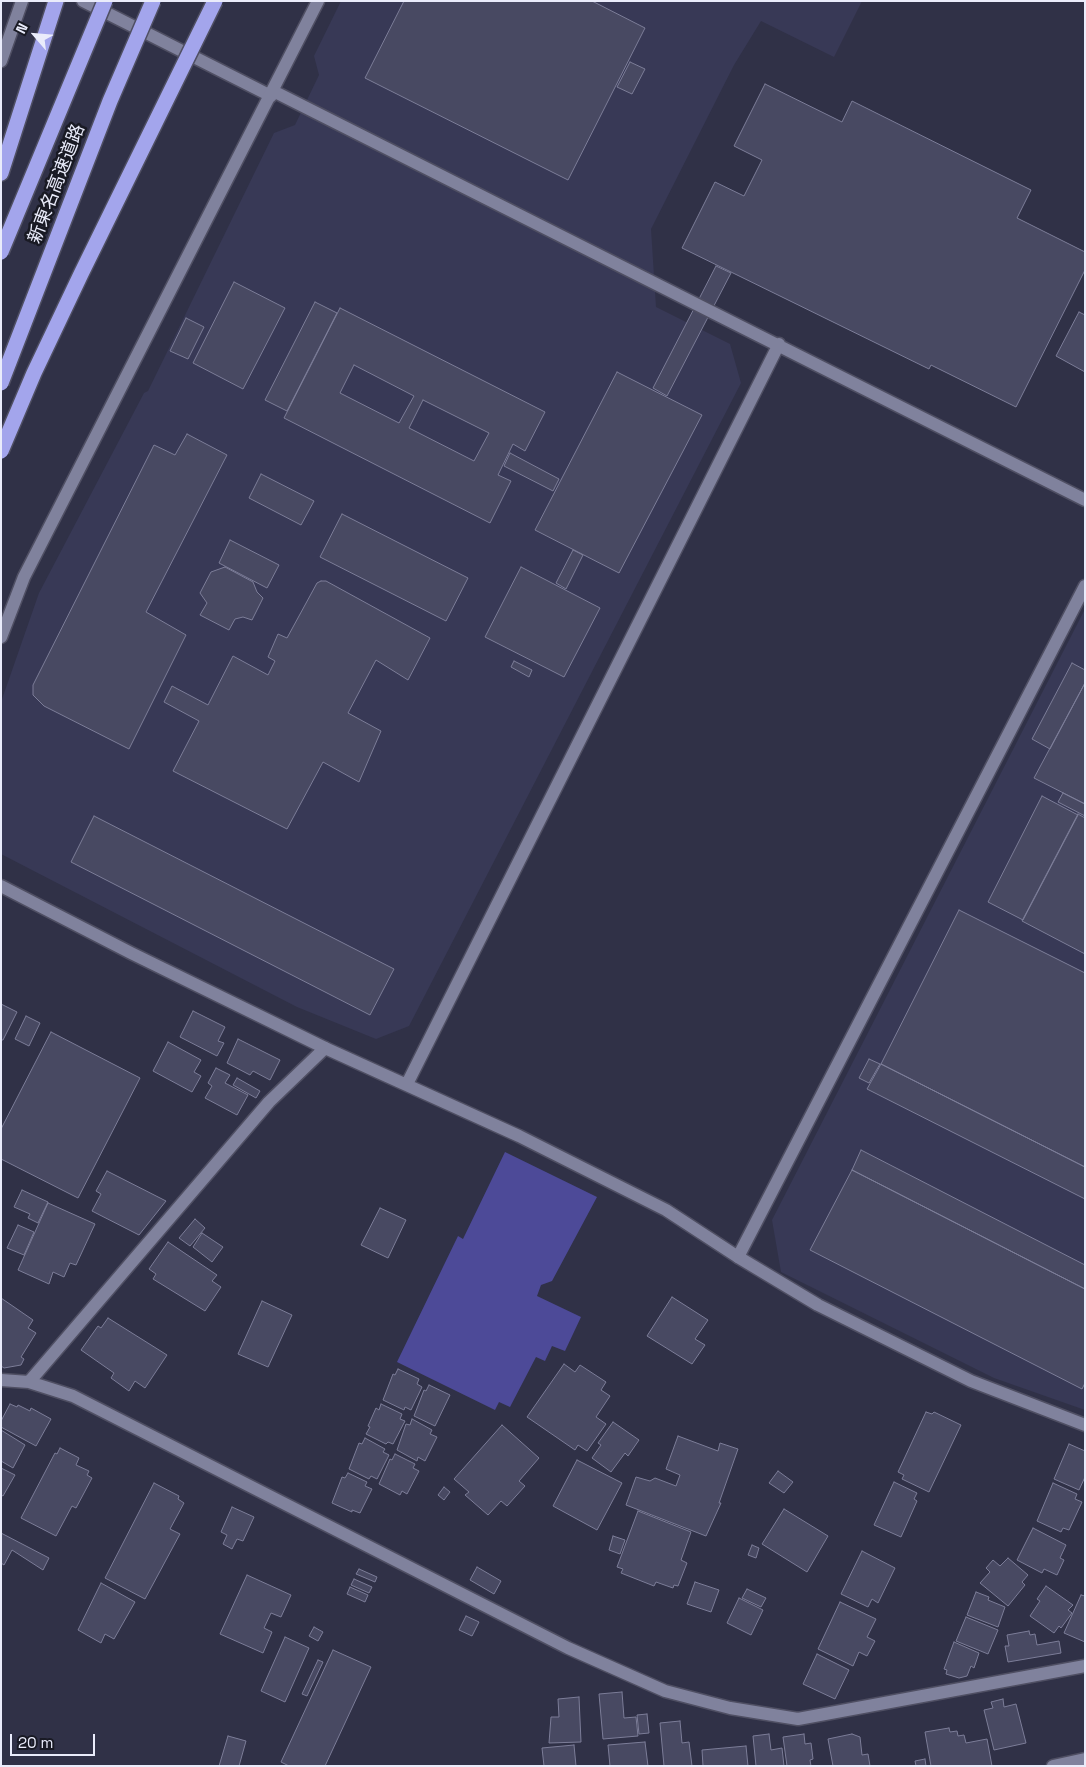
<!DOCTYPE html>
<meta charset="utf-8">
<style>
body{margin:0}
#map{position:relative;width:1086px;height:1767px;overflow:hidden;background:#303147;font-family:"Space Grotesk",sans-serif}
canvas{display:block}
.frame{position:absolute;inset:0;border:2px solid #eaecfb;pointer-events:none}
.north{position:absolute;left:10px;top:10px;width:50px;height:50px;-webkit-text-stroke:4px #191a24;paint-order:stroke;rotate:297deg;font-size:14px;font-weight:700;line-height:20px;text-align:center;color:#eaecfb}
.north::after{content:'';display:block;margin:auto;width:18px;height:22px;background:#eaecfb;clip-path:polygon(50% 0,100% 100%,50% 72%,0 100%)}
.scale{position:absolute;left:10px;top:1734px;width:85px;height:22px;box-sizing:border-box;border:2px solid #eaecfb;border-top:0;padding-left:6px;font-size:15px;line-height:18px;white-space:nowrap;color:#eaecfb;-webkit-text-stroke:4px #191a24;paint-order:stroke}
</style>
<div id="map">
<canvas width="1086" height="1767"></canvas>
<div class="frame"></div>
<div class="north">N</div>
<div class="scale">20 m</div>
</div>
<script>
const g = document.querySelector('canvas').getContext('2d');
g.lineJoin = 'round';
function fill(path, color) {
  g.fillStyle = color;
  g.fill(path, 'evenodd');
}
function shape(rows) {
  const path = new Path2D();
  for (const r of rows) {
    path.moveTo(r[0], r[1]);
    for (let i = 2; i < r.length; i += 2) path.lineTo(r[i], r[i + 1]);
  }
  return path;
}
function strokePath(path, color, width, dash) {
  g.strokeStyle = color;
  g.lineWidth = width;
  g.lineCap = dash ? 'butt' : 'round';
  g.setLineDash(dash || []);
  g.stroke(path);
}
function write(font, color, halo, rows, align = 'center') {
  g.font = font + ' "Space Grotesk","Noto Sans JP",sans-serif';
  g.lineWidth = 5;
  g.setLineDash([]);
  g.textBaseline = 'middle';
  g.strokeStyle = halo;
  g.fillStyle = color;
  for (const [text, x, y, turn = 0] of rows) {
    g.save();
    g.translate(x, y);
    g.rotate((+turn || 0) * Math.PI / 180);
    g.textAlign = isNaN(turn) ? turn : align;
    if (halo) g.strokeText(text, 0, 0);
    g.fillText(text, 0, 0);
    g.restore();
  }
}
fill(shape([
 [341,1,862,1,834,57,761,21,734,65,651,229,656,307,730,344,741,383,409,1026,376,1039,297,1007,1,854,1,702,39,593,144,393,148,391,274,133,295,125,319,75,314,56],
 [1085,609,1085,1410,994,1378,781,1272,772,1220]
]), '#383956');
fill(shape([
 [505,1152,597,1197,552,1281,541,1285,537,1296,581,1317,565,1351,552,1346,545,1361,536,1357,510,1407,499,1402,495,1410,397,1362,458,1236,463,1239]
]), '#4d4a98');
const building = shape([
 [404,1,592,1,645,28,568,180,365,78,404,1],
 [630,62,645,69,632,94,617,87,630,62],
 [765,84,842,122,852,101,1031,190,1017,218,1085,252,1085,270,1016,407,931,365,929,369,682,248,715,182,744,196,762,160,734,146,765,84],
 [716,266,731,273,667,396,653,388,716,266],
 [234,282,285,308,243,389,193,363,234,282],
 [315,302,337,313,287,411,265,400,315,302],
 [340,308,545,412,525,451,513,444,498,475,511,481,490,523,284,418,340,308],
 [354,365,414,396,399,423,340,393,354,365],
 [423,400,489,433,474,461,409,428,423,400],
 [1079,312,1085,315,1085,372,1056,356,1079,312],
 [186,318,204,327,188,359,170,351,186,318],
 [617,372,702,415,619,573,535,530,617,372],
 [187,434,227,455,146,612,186,635,129,749,44,706,33,695,33,685,154,445,175,455,187,434],
 [510,453,559,479,553,491,504,466,510,453],
 [261,474,314,501,301,525,249,498,261,474],
 [342,514,468,578,446,621,320,557,342,514],
 [230,540,279,565,267,588,219,563,230,540],
 [573,550,583,555,566,589,556,583,573,550],
 [225,567,253,582,257,592,263,598,252,620,243,617,235,619,229,630,200,615,207,603,200,593,211,572,225,567],
 [521,567,600,608,564,677,485,637,521,567],
 [321,581,326,581,430,638,408,680,376,660,348,713,381,731,359,782,323,762,287,829,173,771,199,721,164,702,172,686,208,705,233,656,268,675,275,661,268,657,278,634,287,638,317,583,321,581],
 [514,661,532,670,529,677,511,667,514,661],
 [1072,663,1085,670,1085,683,1050,749,1032,739,1072,663],
 [1085,683,1085,804,1034,778,1085,683],
 [1063,793,1085,804,1085,816,1058,802,1063,793],
 [1042,796,1078,815,1023,920,988,902,1042,796],
 [1078,814,1085,818,1085,954,1022,921,1078,814],
 [94,816,394,969,370,1015,71,862,94,816],
 [959,910,1085,973,1085,1167,881,1064,959,910],
 [1,1004,17,1012,3,1040,1,1040,1,1004],
 [193,1011,225,1027,218,1041,224,1043,217,1056,180,1037,193,1011],
 [26,1016,40,1023,29,1046,15,1039,26,1016],
 [51,1032,140,1078,78,1198,1,1159,1,1129,51,1032],
 [238,1039,280,1060,270,1080,253,1071,250,1075,227,1063,238,1039],
 [168,1042,201,1060,194,1072,201,1076,192,1092,153,1071,168,1042],
 [869,1059,880,1064,869,1083,859,1078,869,1059],
 [881,1064,1085,1167,1085,1199,867,1089,881,1064],
 [216,1068,230,1075,225,1083,248,1095,237,1115,205,1098,212,1086,208,1083,216,1068],
 [237,1078,260,1091,256,1098,233,1085,237,1078],
 [861,1150,1085,1265,1085,1289,852,1170,861,1150],
 [852,1170,1085,1289,1085,1383,1082,1389,810,1250,852,1170],
 [107,1171,166,1201,139,1235,92,1211,101,1194,96,1191,107,1171],
 [22,1190,48,1202,38,1223,28,1218,30,1214,14,1207,22,1190],
 [48,1203,95,1224,76,1265,70,1263,64,1277,53,1272,49,1284,18,1270,48,1203],
 [380,1208,406,1220,388,1258,361,1245,380,1208],
 [195,1219,205,1228,190,1246,179,1238,195,1219],
 [18,1225,34,1232,24,1255,7,1248,18,1225],
 [202,1233,223,1247,212,1262,193,1247,202,1233],
 [168,1242,217,1275,212,1281,221,1287,205,1311,153,1279,156,1274,149,1269,168,1242],
 [672,1297,708,1320,695,1339,705,1345,692,1364,647,1336,672,1297],
 [1,1298,33,1320,28,1328,36,1333,21,1357,24,1359,21,1365,4,1368,1,1366,1,1298],
 [262,1301,292,1315,268,1367,238,1354,262,1301],
 [108,1318,167,1355,145,1388,135,1381,129,1391,111,1378,114,1373,81,1350,98,1326,101,1328,108,1318],
 [564,1364,575,1372,580,1365,606,1382,601,1390,610,1396,596,1417,606,1424,587,1451,578,1445,575,1450,527,1417,564,1364],
 [398,1369,419,1379,417,1384,422,1387,411,1410,405,1407,404,1410,383,1400,393,1374,395,1375,398,1369],
 [429,1385,450,1395,435,1426,414,1416,424,1390,426,1391,429,1385],
 [10,1404,17,1407,18,1405,30,1411,31,1408,51,1419,36,1446,1,1427,1,1421,10,1404],
 [381,1404,402,1414,400,1419,405,1421,393,1444,388,1442,386,1444,366,1434,370,1427,368,1426,376,1408,379,1410,381,1404],
 [926,1412,932,1414,934,1412,961,1425,929,1492,902,1479,904,1475,898,1472,926,1412],
 [412,1419,432,1430,430,1434,437,1437,425,1461,418,1457,417,1461,397,1450,406,1424,410,1425,412,1419],
 [613,1422,639,1440,628,1456,625,1453,611,1472,592,1458,601,1445,598,1443,613,1422],
 [502,1425,539,1458,519,1481,525,1486,507,1506,501,1501,488,1515,465,1495,469,1492,454,1479,502,1425],
 [1,1430,25,1445,13,1468,1,1461,1,1430],
 [678,1436,718,1451,720,1443,738,1449,719,1503,721,1503,706,1536,626,1505,636,1477,650,1481,655,1478,676,1486,680,1475,666,1469,678,1436],
 [365,1438,385,1449,383,1452,389,1455,377,1479,371,1476,369,1479,349,1469,359,1443,362,1444,365,1438],
 [1069,1444,1085,1451,1085,1477,1079,1490,1054,1479,1069,1444],
 [60,1448,79,1458,76,1465,89,1471,87,1475,92,1478,76,1508,72,1506,56,1536,21,1518,55,1453,57,1454,60,1448],
 [395,1454,415,1464,413,1468,419,1471,407,1494,402,1491,400,1495,379,1484,390,1459,392,1460,395,1454],
 [577,1460,622,1483,597,1530,553,1506,577,1460],
 [1,1468,15,1475,3,1496,1,1495,1,1468],
 [778,1471,793,1482,784,1493,769,1483,778,1471],
 [348,1473,367,1482,365,1486,372,1489,360,1513,352,1510,352,1512,332,1503,342,1477,345,1478,348,1473],
 [894,1482,917,1493,914,1499,917,1501,901,1537,874,1525,894,1482],
 [154,1483,179,1496,178,1499,184,1503,170,1529,180,1534,145,1599,105,1578,154,1483],
 [1053,1483,1077,1494,1075,1499,1082,1502,1069,1530,1063,1528,1061,1532,1037,1521,1053,1483],
 [444,1487,450,1492,444,1500,438,1495,444,1487],
 [232,1507,254,1517,243,1541,237,1539,232,1549,223,1544,227,1535,221,1532,232,1507],
 [784,1509,828,1536,807,1572,762,1544,784,1509],
 [638,1511,691,1532,681,1560,687,1563,678,1586,674,1585,673,1588,656,1582,654,1586,621,1573,623,1569,617,1567,638,1511],
 [1033,1528,1066,1545,1060,1558,1064,1560,1057,1575,1044,1569,1042,1573,1017,1560,1033,1528],
 [1,1533,49,1558,43,1570,12,1550,4,1565,1,1563,1,1533],
 [613,1536,625,1540,620,1554,609,1550,613,1536],
 [752,1545,759,1548,756,1558,748,1555,752,1545],
 [862,1551,895,1568,878,1603,872,1599,868,1607,841,1594,862,1551],
 [1008,1558,1028,1575,1022,1582,1025,1585,1008,1606,980,1583,990,1572,986,1568,993,1560,1000,1566,1008,1558],
 [477,1567,501,1581,494,1594,470,1580,477,1567],
 [359,1569,377,1577,375,1582,356,1574,359,1569],
 [247,1575,291,1595,281,1617,271,1613,264,1628,272,1632,263,1653,220,1634,247,1575],
 [354,1579,372,1587,369,1593,351,1585,354,1579],
 [695,1582,719,1590,711,1612,687,1604,695,1582],
 [101,1583,135,1602,114,1639,105,1634,101,1643,78,1630,101,1583],
 [1046,1586,1073,1605,1068,1610,1072,1613,1061,1628,1059,1626,1054,1633,1030,1616,1040,1601,1037,1599,1046,1586],
 [350,1587,368,1595,365,1602,347,1594,350,1587],
 [747,1589,766,1598,761,1607,742,1598,747,1589],
 [976,1592,989,1597,988,1600,1005,1607,998,1627,967,1615,976,1592],
 [1081,1595,1085,1596,1085,1642,1064,1633,1081,1595],
 [739,1598,763,1610,751,1635,727,1623,739,1598],
 [840,1602,876,1619,867,1637,875,1641,867,1656,859,1652,853,1666,818,1649,840,1602],
 [466,1616,479,1622,472,1636,459,1630,466,1616],
 [966,1617,998,1630,988,1654,956,1641,966,1617],
 [314,1627,323,1632,318,1641,309,1636,314,1627],
 [1029,1631,1030,1635,1035,1634,1037,1645,1059,1641,1061,1653,1008,1662,1005,1646,1009,1646,1007,1635,1029,1631],
 [285,1637,309,1648,285,1702,261,1691,285,1637],
 [954,1642,979,1653,974,1668,971,1666,967,1676,959,1678,946,1674,947,1670,944,1669,954,1642],
 [333,1650,371,1667,325,1766,289,1766,281,1762,333,1650],
 [817,1654,849,1670,835,1699,803,1684,817,1654],
 [318,1660,323,1662,307,1696,302,1694,318,1660],
 [622,1692,624,1718,636,1717,638,1736,603,1739,599,1694,622,1692],
 [579,1697,581,1742,549,1743,551,1717,559,1717,558,1699,579,1697],
 [1003,1699,1004,1707,1016,1704,1026,1743,994,1750,984,1710,993,1708,991,1702,1003,1699],
 [647,1714,649,1733,639,1734,637,1715,647,1714],
 [680,1721,682,1743,689,1742,692,1766,664,1766,660,1723,680,1721],
 [949,1728,950,1732,957,1731,958,1736,964,1735,966,1743,987,1739,992,1766,931,1766,925,1732,949,1728],
 [769,1734,771,1750,782,1748,784,1766,756,1766,753,1736,769,1734],
 [804,1734,805,1744,811,1743,813,1759,810,1760,811,1766,787,1766,783,1737,804,1734],
 [852,1734,860,1737,862,1755,868,1754,870,1766,833,1766,828,1739,852,1734],
 [228,1736,246,1741,239,1766,219,1766,228,1736],
 [645,1742,648,1766,610,1766,608,1745,645,1742],
 [574,1745,576,1766,544,1766,542,1748,574,1745],
 [746,1746,748,1766,703,1766,702,1750,746,1746],
 [925,1759,926,1766,916,1766,915,1761,925,1759]
]);
fill(building, '#484962');
strokePath(building, '#7c7d98', 1);
const street = shape([
 [83,1,271,96],
 [1,61,22,1],
 [738,1257,1085,586],
 [1,1380,29,1382,73,1396,568,1648,665,1691,730,1708,798,1719,1085,1666],
 [29,1382,269,1102,325,1048],
 [1053,1766,1085,1759]
]);
const secondary = shape([
 [273,91,1085,500],
 [1,637,24,577,318,1],
 [1,886,131,953,325,1048,519,1136,666,1210,738,1257,818,1305,971,1381,1085,1425],
 [407,1084,779,344]
]);
const highway = shape([
 [1,173,56,1]
]);
strokePath(street, '#4f4f63', 15);
strokePath(secondary, '#4f4f63', 15);
strokePath(highway, '#4f4f63', 18);
strokePath(street, '#80829d', 12);
strokePath(secondary, '#80829d', 12);
strokePath(highway, '#a3a5ec', 15);
const highwayBridge = shape([
 [1,252,105,1],
 [1,383,110,101,153,1],
 [1,451,34,373,81,274,215,1]
]);
strokePath(highwayBridge, '#4f4f63', 18, []);
strokePath(highwayBridge, '#a3a5ec', 15);
write('18px', '#eaecfb', '#191a24', [
 ["新東名高速道路",57,184,-69]
]);
</script>
